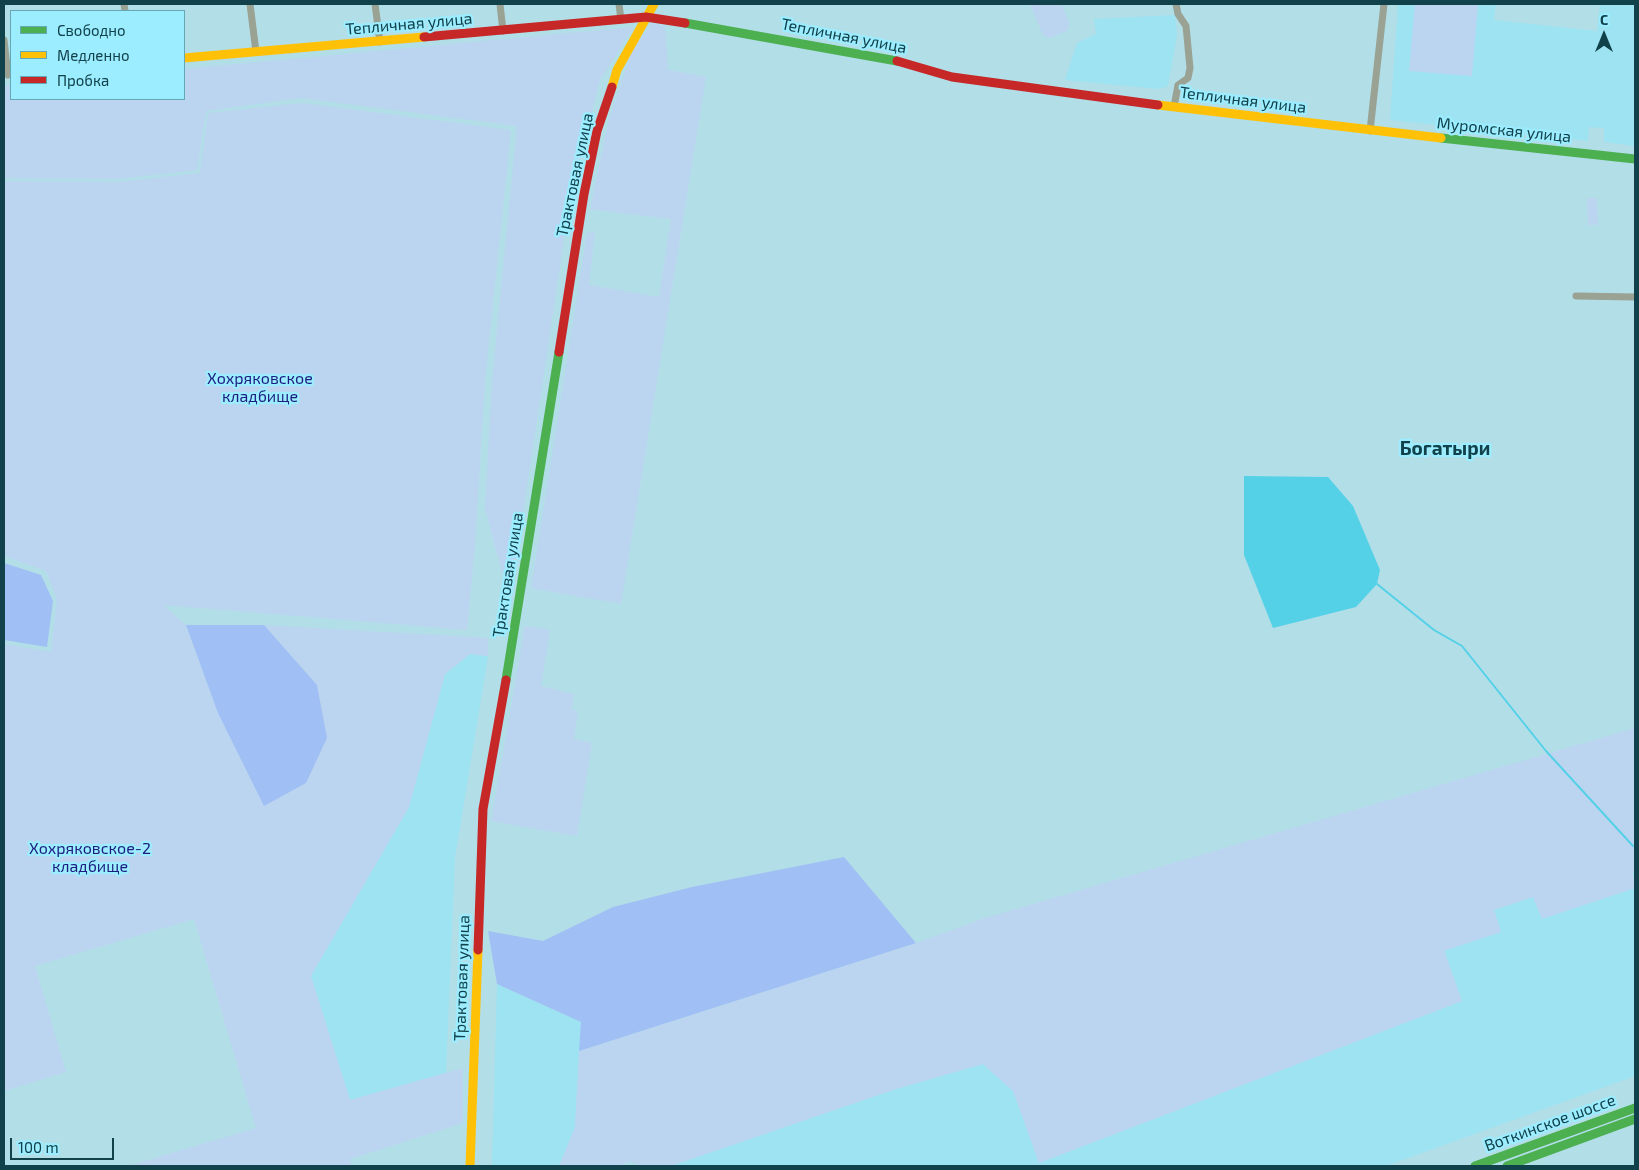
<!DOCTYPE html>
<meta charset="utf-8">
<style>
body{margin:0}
#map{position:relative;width:1639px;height:1170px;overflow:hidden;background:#b2dee8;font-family:"Exo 2",sans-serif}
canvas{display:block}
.frame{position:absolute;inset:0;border:5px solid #11414a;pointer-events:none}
.legend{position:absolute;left:10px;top:10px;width:175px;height:90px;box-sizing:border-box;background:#9bedff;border:1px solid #64a8b7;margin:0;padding:6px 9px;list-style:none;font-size:15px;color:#11414a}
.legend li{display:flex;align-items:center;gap:10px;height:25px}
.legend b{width:25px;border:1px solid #64a8b7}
.north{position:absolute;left:1579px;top:10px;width:50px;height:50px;-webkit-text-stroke:4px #9bedff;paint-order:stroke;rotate:0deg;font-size:14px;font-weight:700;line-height:20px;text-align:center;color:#11414a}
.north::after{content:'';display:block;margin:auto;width:18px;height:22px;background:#11414a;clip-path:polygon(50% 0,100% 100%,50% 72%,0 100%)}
.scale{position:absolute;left:10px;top:1138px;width:104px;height:22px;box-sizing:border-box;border:2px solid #11414a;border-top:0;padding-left:6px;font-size:15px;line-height:18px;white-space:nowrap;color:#11414a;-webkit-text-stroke:4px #9bedff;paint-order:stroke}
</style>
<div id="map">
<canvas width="1639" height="1170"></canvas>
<div class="frame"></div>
<ul class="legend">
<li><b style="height:6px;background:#4caf50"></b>Свободно</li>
<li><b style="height:6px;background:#ffc107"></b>Медленно</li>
<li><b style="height:6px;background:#c62828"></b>Пробка</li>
</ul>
<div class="north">С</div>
<div class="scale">100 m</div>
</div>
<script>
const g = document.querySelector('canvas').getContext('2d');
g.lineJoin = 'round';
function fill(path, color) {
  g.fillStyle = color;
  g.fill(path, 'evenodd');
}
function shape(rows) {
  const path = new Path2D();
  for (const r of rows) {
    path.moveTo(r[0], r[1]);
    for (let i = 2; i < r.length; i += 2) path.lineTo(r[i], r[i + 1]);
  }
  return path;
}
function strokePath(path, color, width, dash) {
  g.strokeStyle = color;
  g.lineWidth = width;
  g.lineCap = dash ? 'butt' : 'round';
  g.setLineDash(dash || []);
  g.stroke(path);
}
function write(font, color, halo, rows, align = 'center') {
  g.font = font + ' "Exo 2",sans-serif';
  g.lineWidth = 4.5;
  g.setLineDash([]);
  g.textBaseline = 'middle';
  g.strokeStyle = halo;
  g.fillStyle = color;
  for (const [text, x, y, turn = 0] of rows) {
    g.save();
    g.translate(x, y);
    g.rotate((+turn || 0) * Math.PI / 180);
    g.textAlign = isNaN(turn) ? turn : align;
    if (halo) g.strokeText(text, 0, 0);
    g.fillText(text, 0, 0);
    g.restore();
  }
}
fill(shape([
 [1398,4,1496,4,1494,20,1597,31,1600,4,1635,4,1635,146,1604,142,1604,128,1589,127,1588,141,1390,120],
 [1175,15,1177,35,1168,86,1159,89,1065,80,1077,43,1096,34,1094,19],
 [470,654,488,656,455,857,446,1073,350,1100,311,976,409,807,445,674],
 [1635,888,1635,1076,1386,1166,671,1166,896,1089,983,1064,1013,1091,1039,1163,1462,1001,1444,950,1501,932,1494,910,1533,897,1542,918],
 [497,984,581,1022,575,1127,559,1166,492,1166]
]), '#9de3f2');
fill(shape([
 [1030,4,1062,4,1069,24,1068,30,1050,38,1043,35],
 [1415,4,1478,4,1472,76,1409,71],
 [652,23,665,26,668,70,706,77,621,604,531,588,587,233,595,231,589,285,659,297,671,219,590,209,608,123,632,50],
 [634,27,600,80,571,193,514,573,502,573,485,508,492,381,517,126,301,98,206,111,197,170,117,179,4,178,4,86,11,85,11,99,184,99,184,69],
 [302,103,511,130,485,380,475,545,467,630,163,605,186,625,218,713,317,685,264,625,488,638,488,656,470,654,445,674,409,807,311,976,350,1100,463,1068,463,1123,350,1159,352,1166,128,1166,256,1128,194,919,35,966,66,1072,4,1091,4,644,51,652,57,599,46,571,4,556,4,181,117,182,200,173,208,113],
 [1587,198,1597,198,1598,225,1588,225],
 [525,626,550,630,541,686,574,694,572,710,578,711,574,739,592,743,577,836,491,821],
 [1635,728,1635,872,1631,874,1635,879,1635,888,1542,919,1533,897,1494,910,1501,932,1444,951,1462,1001,1039,1163,1013,1091,983,1064,896,1089,671,1166,642,1166,629,1161,620,1166,559,1166,575,1127,579,1051,916,943,985,918]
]), '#bbd5f0');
fill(shape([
 [4,563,41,575,53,601,47,647,4,640],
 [186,625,264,625,317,685,327,738,306,783,264,806,218,713],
 [844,857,916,943,579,1051,581,1022,497,984,488,931,543,941,613,907,692,887]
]), '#a0bff4');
fill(shape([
 [1244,476,1328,477,1353,506,1380,570,1377,584,1356,607,1273,628,1244,555]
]), '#54d1e7');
strokePath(shape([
 [1377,584,1434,630,1462,646,1546,751,1633,846]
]), '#54d1e7', 2);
strokePath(shape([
 [124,4,125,11],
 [250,4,256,52],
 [375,4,380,42],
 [500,4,503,31],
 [619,4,621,20],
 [4,40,8,75],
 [1174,107,1178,85,1188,78,1190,68,1186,26,1178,14,1176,4],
 [1370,131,1384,4],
 [1576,296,1635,297]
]), '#9aa294', 7);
strokePath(shape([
 [685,23,897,61],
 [1441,138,1635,159],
 [506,680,559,352],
 [1475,1166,1635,1108],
 [1507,1166,1635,1119]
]), '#4caf50', 9);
strokePath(shape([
 [184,58,424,37],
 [612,87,617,70,654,4],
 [1158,105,1441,138],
 [470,1166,478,950]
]), '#ffc107', 9);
strokePath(shape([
 [424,37,646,17,685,23],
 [897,61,952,77,1158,105],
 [559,352,584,194,597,131,612,87],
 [478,950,483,809,506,680]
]), '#c62828', 9);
write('16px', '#11414a', '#9bedff', [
 ["Тепличная улица",409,24,-5],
 ["Тепличная улица",844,36,11],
 ["Тепличная улица",1243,100,7],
 ["Муромская улица",1504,130,6],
 ["Трактовая улица",575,175,-78],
 ["Трактовая улица",508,575,-81],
 ["Трактовая улица",462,978,-88],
 ["Воткинское шоссе",1550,1123,-20]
]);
write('16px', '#1d1c7f', '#9bedff', [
 ["Хохряковское",260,379],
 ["кладбище",260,397],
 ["Хохряковское-2",90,849],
 ["кладбище",90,867]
]);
write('bold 19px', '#11414a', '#9bedff', [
 ["Богатыри",1445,449]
]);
</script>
